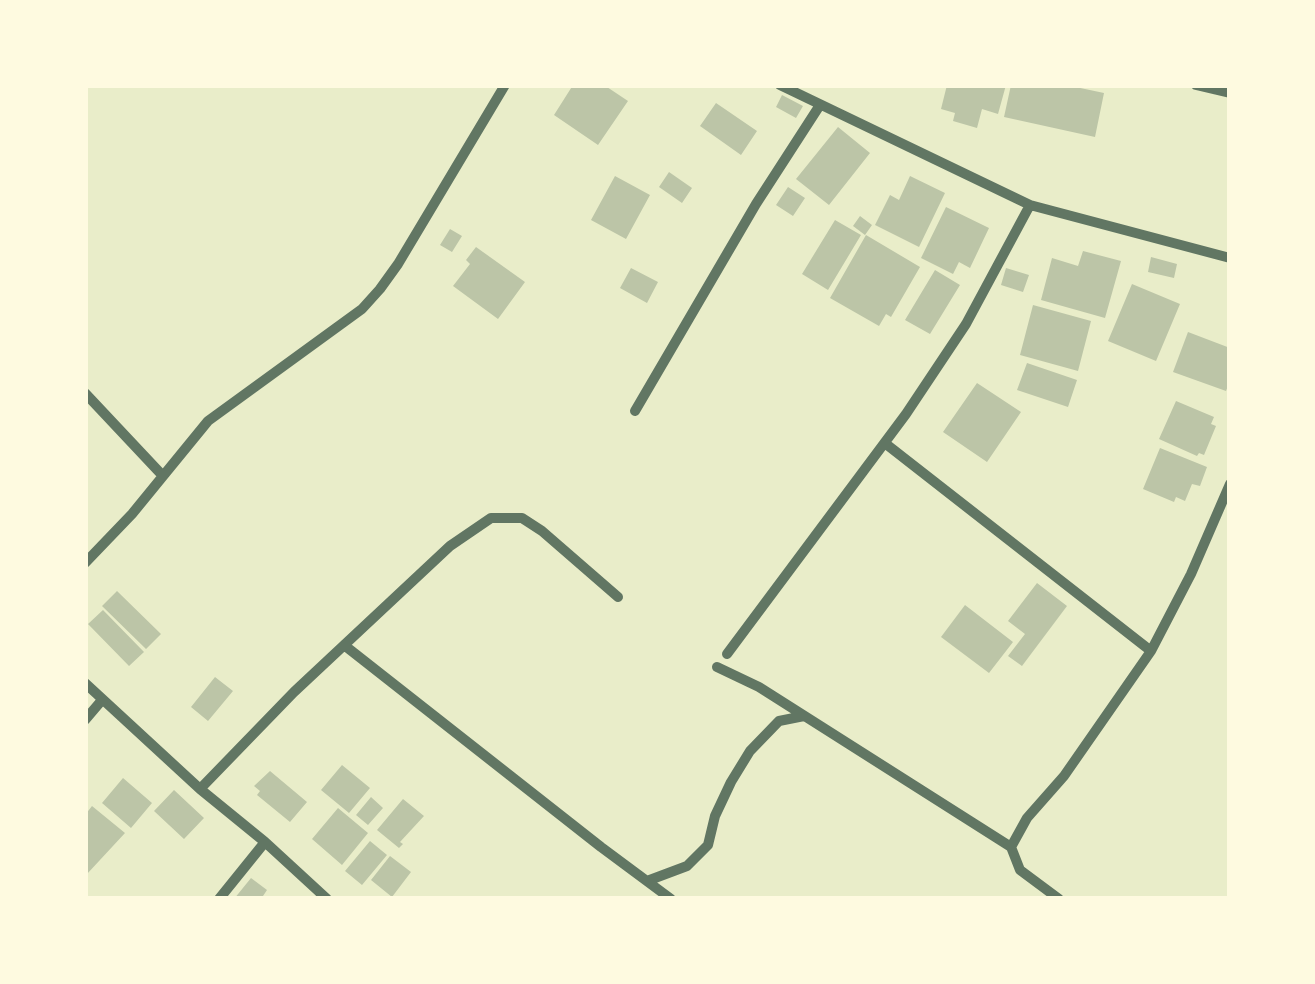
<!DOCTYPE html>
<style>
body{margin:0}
#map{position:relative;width:1315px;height:984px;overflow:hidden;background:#e9edc9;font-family:"Noto Sans",sans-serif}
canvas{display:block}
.frame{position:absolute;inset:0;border:88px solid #fefae0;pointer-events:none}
</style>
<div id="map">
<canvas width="1315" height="984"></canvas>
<div class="frame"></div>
</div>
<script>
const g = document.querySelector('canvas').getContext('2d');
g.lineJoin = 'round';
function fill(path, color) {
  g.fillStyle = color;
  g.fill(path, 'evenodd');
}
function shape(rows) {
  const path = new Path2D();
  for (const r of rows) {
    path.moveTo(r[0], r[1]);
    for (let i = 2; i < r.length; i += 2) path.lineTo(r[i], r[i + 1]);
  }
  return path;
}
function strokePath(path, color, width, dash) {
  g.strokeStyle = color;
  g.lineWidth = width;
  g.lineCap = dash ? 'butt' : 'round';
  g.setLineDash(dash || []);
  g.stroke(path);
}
fill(shape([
 [573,85,604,85,628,101,598,145,554,115],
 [947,85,1006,85,998,114,982,109,977,128,953,121,955,113,941,109],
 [1011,85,1066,85,1104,93,1095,137,1004,117],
 [782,95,803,106,796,118,776,107],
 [716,103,757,131,741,155,700,126],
 [838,127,870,153,829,205,796,179],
 [669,172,692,188,682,203,659,187],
 [615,176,650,195,626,239,591,220],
 [910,176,945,193,919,247,875,225,890,195,899,200],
 [788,187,805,198,793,216,776,205],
 [946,207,989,228,970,268,959,262,953,274,921,258],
 [860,216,872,225,865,235,853,226],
 [835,220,861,235,828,290,802,274],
 [450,229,462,236,452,252,440,245],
 [866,235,920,267,891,317,886,314,879,326,830,298],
 [476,247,525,282,498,319,453,286,470,264,466,260],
 [1083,251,1121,261,1105,318,1041,300,1052,258,1078,266],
 [1151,257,1177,264,1174,278,1148,272],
 [631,268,658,282,647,303,620,288],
 [1006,268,1029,275,1023,292,1001,285],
 [935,270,960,285,930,334,905,320],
 [1132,284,1180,304,1156,361,1108,341],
 [1033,305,1091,321,1078,371,1020,355],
 [1188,332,1230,348,1230,381,1226,391,1173,372],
 [1027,363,1077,380,1068,407,1017,390],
 [977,383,1021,412,987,462,943,432],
 [1176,401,1214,417,1211,424,1216,426,1204,455,1199,453,1197,456,1159,439],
 [1160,448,1207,467,1200,486,1192,484,1185,501,1176,497,1174,502,1143,489],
 [1037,583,1067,606,1022,666,1008,656,1025,634,1008,621],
 [117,591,161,634,146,649,102,606],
 [965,605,1013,642,989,673,941,637],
 [103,610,144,652,129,666,88,624],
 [215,677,233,691,208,721,191,707],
 [342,765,370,788,349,813,321,790],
 [270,771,307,802,290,822,257,795,260,791,254,786],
 [123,778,152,803,131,828,102,803],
 [174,790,204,818,184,839,154,811],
 [371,797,383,808,368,825,356,815],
 [403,799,424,816,400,842,403,844,399,848,377,830],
 [92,806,125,833,87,874,85,872,85,815],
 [338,808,368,833,342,865,312,839],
 [370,841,387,855,362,885,345,871],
 [390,856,411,872,392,897,371,880],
 [251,878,267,890,261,899,234,899]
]), '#bcc5a7');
strokePath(shape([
 [780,85,1030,205,1230,258],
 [1196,85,1230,93],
 [85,393,163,476],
 [635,411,756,204,820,105],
 [886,444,1151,651],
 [85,563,132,514,208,421,362,309,380,289,398,264,505,85],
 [344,645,601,847,671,899],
 [727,654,906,414,966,324,1030,205],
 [717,667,759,687,1011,847],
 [85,683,200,789,265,842,327,899],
 [85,720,102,700],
 [200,789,294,692,450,546,491,518,522,518,542,531,618,597],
 [647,881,687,866,708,845,715,816,731,782,750,751,779,721,804,716],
 [219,899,265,842],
 [1059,899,1020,870,1011,847,1027,818,1064,776,1151,651,1191,574,1230,484]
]), '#617663', 10);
</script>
